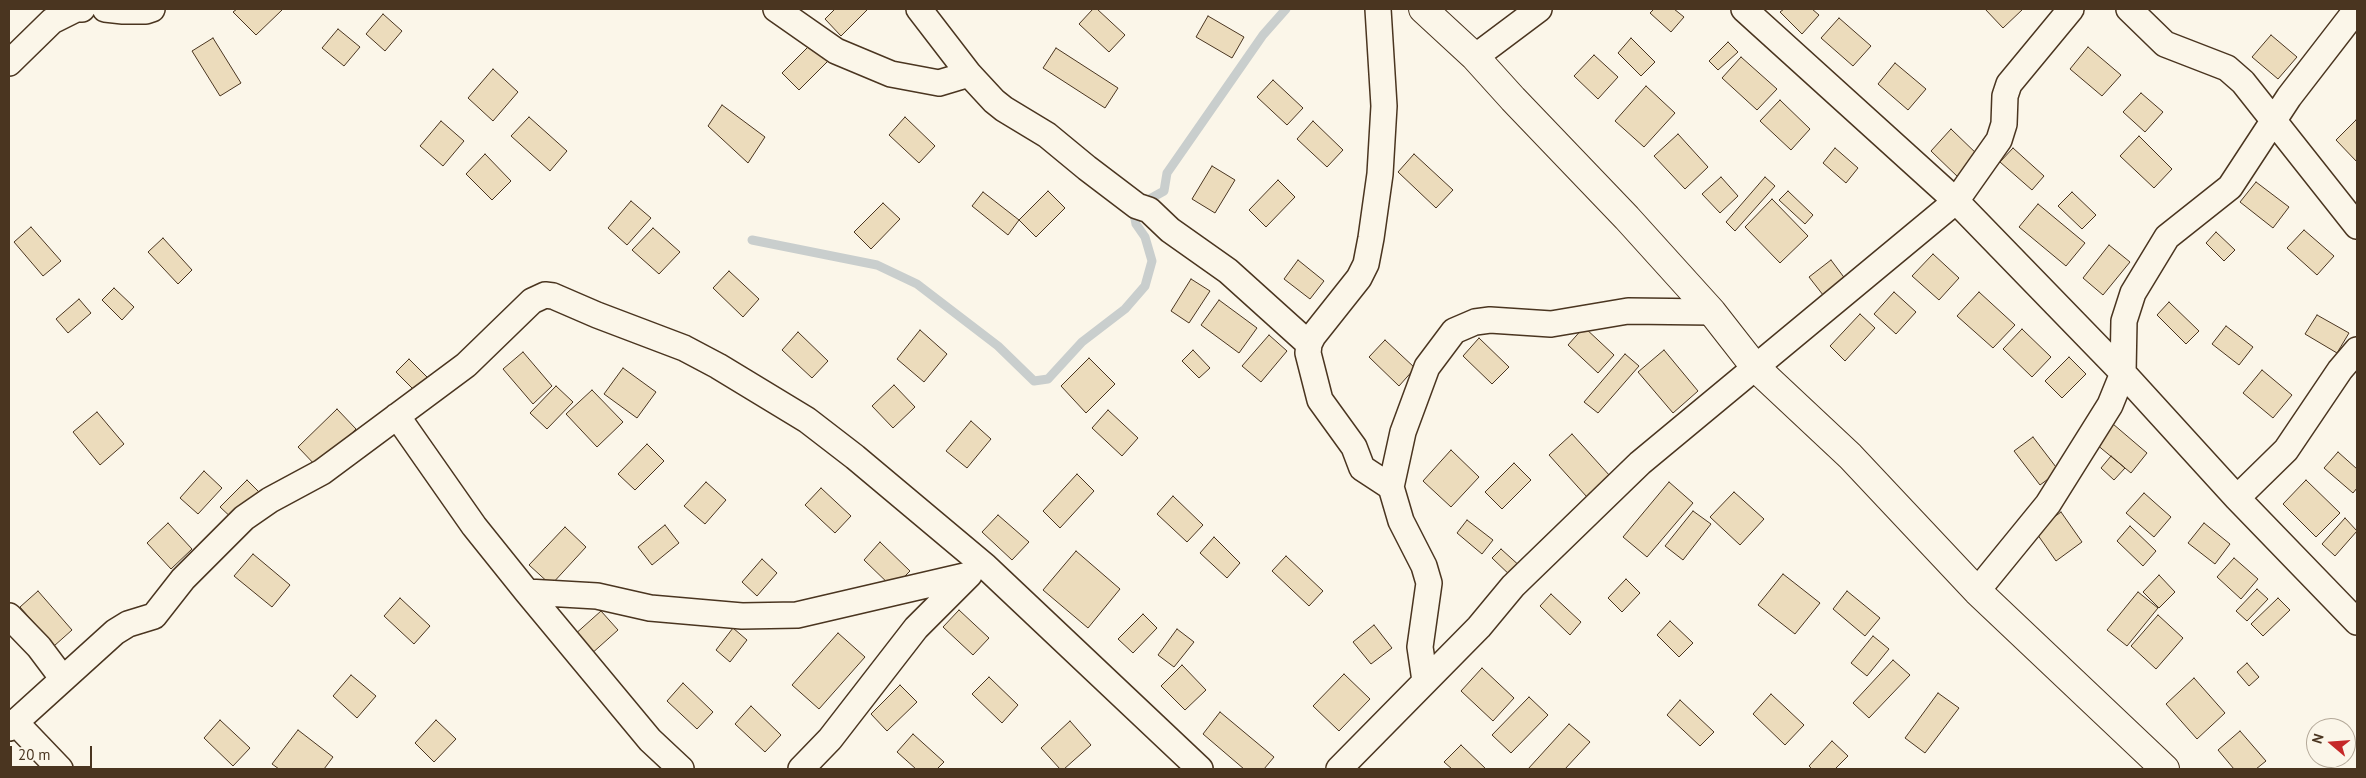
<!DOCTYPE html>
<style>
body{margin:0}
#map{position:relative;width:2366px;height:778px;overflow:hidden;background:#fbf6e9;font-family:"PT Sans",sans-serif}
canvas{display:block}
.frame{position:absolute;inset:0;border:10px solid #4a3520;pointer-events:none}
.north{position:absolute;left:2306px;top:718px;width:50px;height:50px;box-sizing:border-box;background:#fbf6e9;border:1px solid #b4a999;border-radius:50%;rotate:288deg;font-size:14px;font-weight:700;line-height:20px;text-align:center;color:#4a3520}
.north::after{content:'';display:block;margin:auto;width:18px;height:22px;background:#c62828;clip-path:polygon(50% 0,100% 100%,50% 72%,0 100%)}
.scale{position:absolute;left:10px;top:746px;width:82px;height:22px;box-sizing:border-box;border:2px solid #4a3520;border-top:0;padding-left:6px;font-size:15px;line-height:18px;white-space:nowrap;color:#4a3520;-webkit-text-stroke:4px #fbf6e9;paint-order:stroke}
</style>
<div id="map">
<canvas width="2366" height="778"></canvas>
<div class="frame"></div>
<div class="north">N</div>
<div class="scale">20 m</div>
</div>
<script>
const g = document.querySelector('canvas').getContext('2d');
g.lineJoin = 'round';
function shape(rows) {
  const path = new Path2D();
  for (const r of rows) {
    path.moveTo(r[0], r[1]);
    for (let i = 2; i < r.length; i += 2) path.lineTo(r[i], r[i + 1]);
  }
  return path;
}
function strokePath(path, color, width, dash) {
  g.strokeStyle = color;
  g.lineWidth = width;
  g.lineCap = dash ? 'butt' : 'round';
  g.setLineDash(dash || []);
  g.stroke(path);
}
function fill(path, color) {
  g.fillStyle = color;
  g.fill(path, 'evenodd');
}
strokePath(shape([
 [752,240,877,265,917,284,998,346,1034,381,1048,379,1082,342,1125,309,1145,286,1152,261,1145,237,1136,224,1134,214,1137,206,1164,191,1167,173,1263,35,1286,9]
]), '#c9cecd', 9);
const building = shape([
 [237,9,281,9,282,10,256,35,233,12,237,9],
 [835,9,868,9,841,36,825,19,835,9],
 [1093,9,1097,9,1125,35,1109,52,1079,24,1093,9],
 [1654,9,1674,9,1684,17,1671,32,1650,13,1654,9],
 [1784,9,1812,9,1819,15,1802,34,1780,12,1784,9],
 [1985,9,2023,9,2003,28,1985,9],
 [383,14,402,31,385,51,366,34,383,14],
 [1208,16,1244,37,1232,58,1196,37,1208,16],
 [1839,18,1871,46,1853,66,1821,38,1839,18],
 [338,29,360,47,344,66,322,48,338,29],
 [2271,35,2297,57,2278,79,2252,57,2271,35],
 [213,38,241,83,220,96,192,51,213,38],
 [1631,38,1655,62,1641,76,1618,53,1631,38],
 [1728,42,1738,52,1718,70,1709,61,1728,42],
 [811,44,828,61,799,90,782,73,811,44],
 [2088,47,2121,75,2102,96,2070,69,2088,47],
 [1056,48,1118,88,1105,108,1043,68,1056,48],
 [1594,55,1618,77,1598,99,1574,76,1594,55],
 [1741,57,1777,89,1757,110,1722,78,1741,57],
 [1895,63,1926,89,1908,110,1878,84,1895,63],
 [493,69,518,92,493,121,468,98,493,69],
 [1273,80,1303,108,1287,125,1257,97,1273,80],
 [1646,86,1675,113,1644,147,1615,121,1646,86],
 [2141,93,2163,112,2145,132,2123,112,2141,93],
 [1780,100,1810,129,1791,150,1760,121,1780,100],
 [722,105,765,137,748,163,708,126,722,105],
 [529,117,567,151,550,171,511,136,529,117],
 [905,117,935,146,919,163,889,135,905,117],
 [2356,120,2357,122,2357,162,2336,140,2356,120],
 [441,121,464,141,443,166,420,146,441,121],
 [1313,121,1343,150,1327,167,1297,139,1313,121],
 [1951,129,1980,157,1960,179,1931,151,1951,129],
 [1678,134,1708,167,1685,189,1654,156,1678,134],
 [2139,136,2172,169,2154,188,2120,156,2139,136],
 [1835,148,1858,168,1846,183,1823,163,1835,148],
 [2013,148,2044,176,2032,190,2000,162,2013,148],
 [485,154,511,181,492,200,466,174,485,154],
 [1414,154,1453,190,1436,208,1398,172,1414,154],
 [1212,166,1235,180,1215,213,1192,199,1212,166],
 [1721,177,1738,196,1720,213,1702,194,1721,177],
 [1765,177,1775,186,1735,231,1726,222,1765,177],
 [1278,180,1295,197,1266,227,1249,210,1278,180],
 [2256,182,2289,207,2273,228,2240,202,2256,182],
 [1048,191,1065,208,1036,237,1019,220,1048,191],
 [1788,191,1813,215,1805,224,1779,200,1788,191],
 [983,192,1019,220,1008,235,972,206,983,192],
 [2072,192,2096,215,2082,229,2058,206,2072,192],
 [1772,199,1808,236,1780,263,1745,227,1772,199],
 [631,201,651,218,627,245,608,228,631,201],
 [883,203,900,219,871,249,854,232,883,203],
 [2038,204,2085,243,2066,266,2019,227,2038,204],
 [31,227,61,261,43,276,14,242,31,227],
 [653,228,680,252,659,274,632,250,653,228],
 [2304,230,2334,256,2317,275,2287,248,2304,230],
 [2216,232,2235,250,2224,261,2206,243,2216,232],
 [163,238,192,270,178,284,148,252,163,238],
 [2109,245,2130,262,2103,295,2083,278,2109,245],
 [1933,254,1959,278,1939,300,1912,276,1933,254],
 [1298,260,1324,281,1310,299,1284,279,1298,260],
 [1831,260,1849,284,1827,300,1809,277,1831,260],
 [729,271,759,299,743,317,713,288,729,271],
 [1191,279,1210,291,1189,323,1171,311,1191,279],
 [114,288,134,307,122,320,102,300,114,288],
 [1894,292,1916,312,1896,334,1874,314,1894,292],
 [1979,292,2015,325,1993,348,1957,316,1979,292],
 [79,299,91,313,68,333,56,319,79,299],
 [1219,300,1257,328,1239,353,1201,325,1219,300],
 [2169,302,2199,331,2186,344,2157,315,2169,302],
 [1860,314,1875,328,1845,361,1830,346,1860,314],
 [2317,315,2349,333,2337,353,2305,334,2317,315],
 [2226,326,2253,347,2239,365,2212,344,2226,326],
 [1584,327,1614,355,1598,373,1568,345,1584,327],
 [2022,329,2051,357,2032,377,2003,349,2022,329],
 [920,330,947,354,924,382,897,359,920,330],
 [798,332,828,361,812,378,782,350,798,332],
 [1269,335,1287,351,1261,382,1242,366,1269,335],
 [1479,338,1509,367,1492,384,1463,356,1479,338],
 [1385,340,1415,368,1399,386,1369,357,1385,340],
 [1193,350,1210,368,1199,378,1182,361,1193,350],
 [1664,350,1698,391,1673,413,1638,372,1664,350],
 [523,352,552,386,533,404,503,369,523,352],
 [1625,354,1639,366,1598,413,1584,402,1625,354],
 [2069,357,2086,374,2062,398,2045,381,2069,357],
 [1089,358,1115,384,1086,413,1061,386,1089,358],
 [409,359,430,380,417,393,396,372,409,359],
 [623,368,656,392,637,418,604,394,623,368],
 [2262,370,2292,395,2273,418,2243,393,2262,370],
 [894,385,915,407,893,428,872,406,894,385],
 [556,386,573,402,547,429,530,413,556,386],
 [592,390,623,422,597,447,566,414,592,390],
 [337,409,356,429,317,467,298,447,337,409],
 [1108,410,1138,438,1122,456,1092,428,1108,410],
 [97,412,124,444,100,465,73,432,97,412],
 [971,421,991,439,967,468,946,451,971,421],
 [2113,424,2147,453,2131,473,2096,444,2113,424],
 [1572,434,1610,476,1587,497,1549,455,1572,434],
 [2033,437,2059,471,2040,485,2014,451,2033,437],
 [647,444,664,461,635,490,618,474,647,444],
 [1451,450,1479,477,1451,507,1423,481,1451,450],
 [2338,452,2357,469,2357,488,2353,493,2324,468,2338,452],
 [2111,456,2125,468,2114,480,2101,468,2111,456],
 [1514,463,1531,480,1502,509,1485,492,1514,463],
 [204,471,222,488,198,514,180,498,204,471],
 [1077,474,1094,491,1060,528,1043,511,1077,474],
 [247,480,261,494,234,520,220,507,247,480],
 [2306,480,2340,513,2316,537,2283,504,2306,480],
 [706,482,726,500,705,524,684,506,706,482],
 [1669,482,1693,503,1647,557,1623,537,1669,482],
 [821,488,851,516,835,533,805,505,821,488],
 [1734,492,1764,519,1740,545,1710,517,1734,492],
 [2144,493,2171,517,2154,537,2126,513,2144,493],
 [1173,496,1203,525,1187,542,1157,514,1173,496],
 [1693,511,1711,524,1683,560,1665,546,1693,511],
 [2061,512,2082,542,2056,561,2035,531,2061,512],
 [998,515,1029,542,1012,560,982,532,998,515],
 [2345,518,2357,531,2335,556,2322,544,2345,518],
 [1467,520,1493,540,1482,554,1457,533,1467,520],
 [168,523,192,549,171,569,147,543,168,523],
 [2204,523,2230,544,2215,564,2188,543,2204,523],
 [665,525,679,543,652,565,638,547,665,525],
 [2130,526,2156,551,2143,566,2117,541,2130,526],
 [565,527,586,547,551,585,529,565,565,527],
 [1214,537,1240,563,1227,578,1200,553,1214,537],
 [880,542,910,571,893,588,864,560,880,542],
 [1501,549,1522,568,1513,578,1492,558,1501,549],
 [1076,551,1120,589,1088,628,1043,590,1076,551],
 [253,554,290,585,272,607,234,576,253,554],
 [1286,556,1323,591,1309,606,1272,571,1286,556],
 [2234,558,2258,579,2241,599,2217,577,2234,558],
 [762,559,777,573,757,596,742,582,762,559],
 [1783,574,1820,603,1795,634,1758,605,1783,574],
 [2159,575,2175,592,2159,608,2143,592,2159,575],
 [1626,579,1640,593,1622,612,1608,598,1626,579],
 [2257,589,2268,599,2247,621,2236,611,2257,589],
 [38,591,72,630,54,646,20,607,38,591],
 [1847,591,1880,618,1865,636,1833,609,1847,591],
 [2138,592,2158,608,2127,646,2107,630,2138,592],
 [1551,594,1581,622,1570,635,1540,606,1551,594],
 [400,598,430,626,414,644,384,616,400,598],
 [2278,598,2290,610,2263,636,2251,624,2278,598],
 [959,610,989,638,973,655,943,627,959,610],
 [601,611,618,630,590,655,573,636,601,611],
 [1143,614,1157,628,1133,653,1118,639,1143,614],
 [2158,615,2183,638,2156,669,2131,646,2158,615],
 [1670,621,1693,643,1679,657,1657,635,1670,621],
 [1374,625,1392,648,1371,664,1353,642,1374,625],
 [733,628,747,640,730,662,716,650,733,628],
 [1177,629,1194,642,1174,667,1158,655,1177,629],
 [838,633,865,657,819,709,792,685,838,633],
 [1873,636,1889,649,1867,676,1851,663,1873,636],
 [1893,660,1910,675,1869,718,1853,703,1893,660],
 [2247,663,2259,677,2249,686,2237,672,2247,663],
 [1182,665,1206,690,1185,710,1161,686,1182,665],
 [1482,668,1514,698,1493,721,1461,691,1482,668],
 [1344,674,1370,699,1339,731,1313,706,1344,674],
 [351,675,376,696,357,718,333,696,351,675],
 [989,677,1018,705,1002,723,972,694,989,677],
 [2194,678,2225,713,2197,739,2166,704,2194,678],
 [683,683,713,712,697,729,667,701,683,683],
 [900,685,917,702,887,731,871,714,900,685],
 [1938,693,1959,708,1925,753,1905,738,1938,693],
 [1771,694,1804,725,1785,745,1753,714,1771,694],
 [1529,697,1548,715,1511,753,1492,735,1529,697],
 [1680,700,1714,732,1700,746,1667,715,1680,700],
 [751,706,781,735,765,752,735,724,751,706],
 [1220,712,1274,757,1264,769,1244,769,1203,734,1220,712],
 [220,720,250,748,233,766,204,738,220,720],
 [436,720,456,739,434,762,415,743,436,720],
 [1070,721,1091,745,1064,769,1060,769,1041,748,1070,721],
 [1569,724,1590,742,1565,769,1528,769,1569,724],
 [298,730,333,757,324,769,279,769,272,764,298,730],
 [2240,731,2266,761,2256,769,2234,769,2218,750,2240,731],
 [913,734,944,762,937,769,916,769,897,752,913,734],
 [1832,741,1848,756,1835,769,1812,769,1809,766,1832,741],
 [1461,745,1486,769,1452,769,1444,762,1461,745]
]);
fill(building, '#ecdcbc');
strokePath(building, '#4a3520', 1);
const minor = shape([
 [105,9,123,11,146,11,152,9],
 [776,9,836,51,891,74,939,83,969,74,994,101,1004,109,1047,135,1087,168,1137,206,1149,210,1170,230,1228,271,1309,344],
 [919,9,969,74],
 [1378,9,1384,106,1380,174,1371,238,1366,264,1359,278,1313,336,1309,344,1308,353,1320,400,1354,447,1362,468,1391,487,1401,521,1424,566,1429,583,1420,647,1425,681],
 [1744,9,1956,201,2123,373,2237,498,2357,622],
 [2129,9,2165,44,2227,68,2243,82,2357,226],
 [1475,57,1539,9],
 [9,63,52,21,76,9,82,9],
 [397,416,474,526,527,592,650,740,681,769],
 [1391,487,1403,432,1427,367,1454,331,1475,322,1490,320,1551,324,1628,311,1712,312],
 [2237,498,2286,450,2340,370,2357,350],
 [1977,591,2048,504,2110,405,2123,373,2124,321,2133,293,2167,237,2230,187,2289,97,2357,9],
 [527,592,597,596,650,608,742,616,797,615,969,575],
 [9,616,39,647,63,679],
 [15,722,60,769],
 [9,728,115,632,128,624,154,616,183,579,244,518,270,500,322,472,466,365,532,301,545,295,553,296,597,315,684,348,718,366,807,420,855,457,985,566,1200,769],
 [801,769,830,739,916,628,969,575],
 [1339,769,1479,627,1513,586,1640,463,1956,201,1999,140,2004,124,2005,96,2009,84,2071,9]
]);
const trunk = shape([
 [1423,9,1475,57,1513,99,1627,218,1712,312,1755,367,1850,456,1977,591,2165,769]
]);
strokePath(minor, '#4a3520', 28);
strokePath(trunk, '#4a3520', 30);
strokePath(minor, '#fbf6e9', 25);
strokePath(trunk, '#fbf6e9', 28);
</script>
